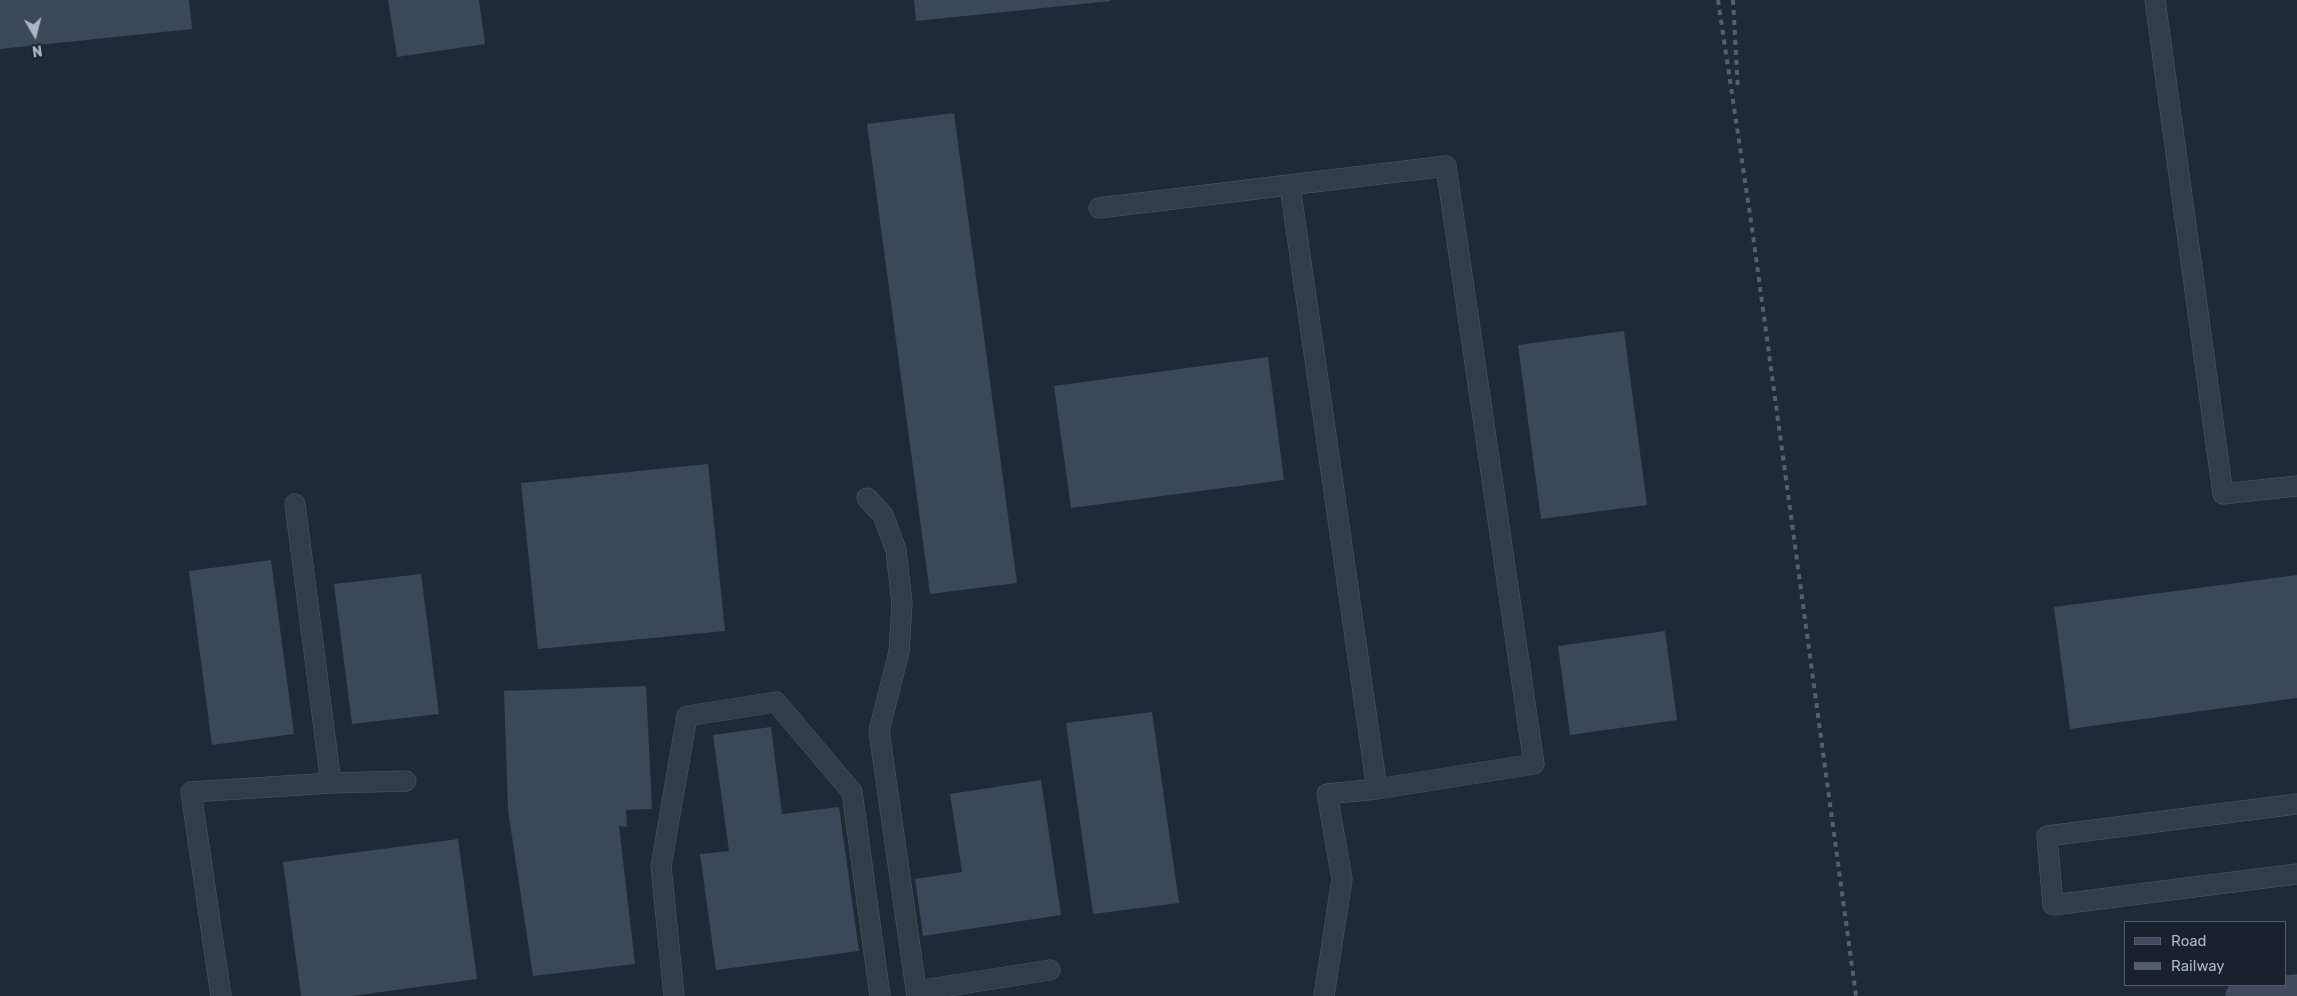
<!DOCTYPE html>
<style>
body{margin:0}
#map{position:relative;width:2297px;height:996px;overflow:hidden;background:#1f2a39;font-family:Rubik,sans-serif}
canvas{display:block}
.legend{position:absolute;left:2124px;top:921px;width:162px;height:65px;box-sizing:border-box;background:#18212d;border:1px solid #545d6a;margin:0;padding:6px 9px;list-style:none;font-size:15px;color:#adb6c6}
.legend li{display:flex;align-items:center;gap:10px;height:25px}
.legend b{width:25px;border:1px solid #545d6a}
.north{position:absolute;left:10px;top:10px;width:50px;height:50px;-webkit-text-stroke:4px #18212d;paint-order:stroke;rotate:172deg;font-size:14px;font-weight:700;line-height:20px;text-align:center;color:#adb6c6}
.north::after{content:'';display:block;margin:auto;width:18px;height:22px;background:#adb6c6;clip-path:polygon(50% 0,100% 100%,50% 72%,0 100%)}
</style>
<div id="map">
<canvas width="2297" height="996"></canvas>
<ul class="legend">
<li><b style="height:6px;background:#404a5c"></b>Road</li>
<li><b style="height:6px;background:#545f70"></b>Railway</li>
</ul>
<div class="north">N</div>
</div>
<script>
const g = document.querySelector('canvas').getContext('2d');
g.lineJoin = 'round';
function fill(path, color) {
  g.fillStyle = color;
  g.fill(path, 'evenodd');
}
function shape(rows) {
  const path = new Path2D();
  for (const r of rows) {
    path.moveTo(r[0], r[1]);
    for (let i = 2; i < r.length; i += 2) path.lineTo(r[i], r[i + 1]);
  }
  return path;
}
function strokePath(path, color, width, dash) {
  g.strokeStyle = color;
  g.lineWidth = width;
  g.lineCap = dash ? 'butt' : 'round';
  g.setLineDash(dash || []);
  g.stroke(path);
}
fill(shape([
 [0,0,189,0,192,29,0,49],
 [388,0,479,0,485,44,397,57],
 [914,0,1110,0,1111,1,916,21],
 [954,113,1017,583,930,594,867,124],
 [1624,331,1647,505,1541,519,1518,345],
 [1268,357,1284,480,1071,508,1054,386],
 [708,464,725,631,538,649,521,483],
 [271,560,294,734,212,745,189,571],
 [421,574,439,714,352,724,334,584],
 [2297,575,2297,698,2070,729,2054,607],
 [1665,631,1677,720,1570,735,1558,646],
 [646,686,652,809,626,810,627,827,619,826,635,964,533,976,508,810,504,691],
 [1152,712,1179,903,1093,914,1066,723],
 [771,727,782,814,839,807,859,951,716,970,700,854,729,851,713,735],
 [1041,780,1061,915,923,936,915,879,962,872,950,794],
 [458,839,477,979,352,996,301,996,283,862]
]), '#3b4859');
const lane = shape([
 [2155,0,2223,494,2297,486],
 [1290,186,1377,789],
 [1099,208,1446,166,1534,764,1377,789,1327,794,1342,879,1324,996],
 [867,498,883,515,896,550,902,603,899,652,879,731,917,996],
 [331,783,406,781],
 [2297,804,2047,836,2053,905,2297,874],
 [916,991,1050,970],
 [221,996,191,792,331,783,295,504],
 [674,996,661,866,687,716,776,702,852,792,880,996]
]);
const secondary = shape([
 [2240,996,2297,989]
]);
strokePath(lane, '#505967', 21);
strokePath(secondary, '#505967', 29);
strokePath(lane, '#333c49', 20);
strokePath(secondary, '#404a5c', 28);
strokePath(shape([
 [1718,0,1752,228,1856,996],
 [1733,0,1738,90]
]), '#545f70', 4, [5, 5]);
</script>
